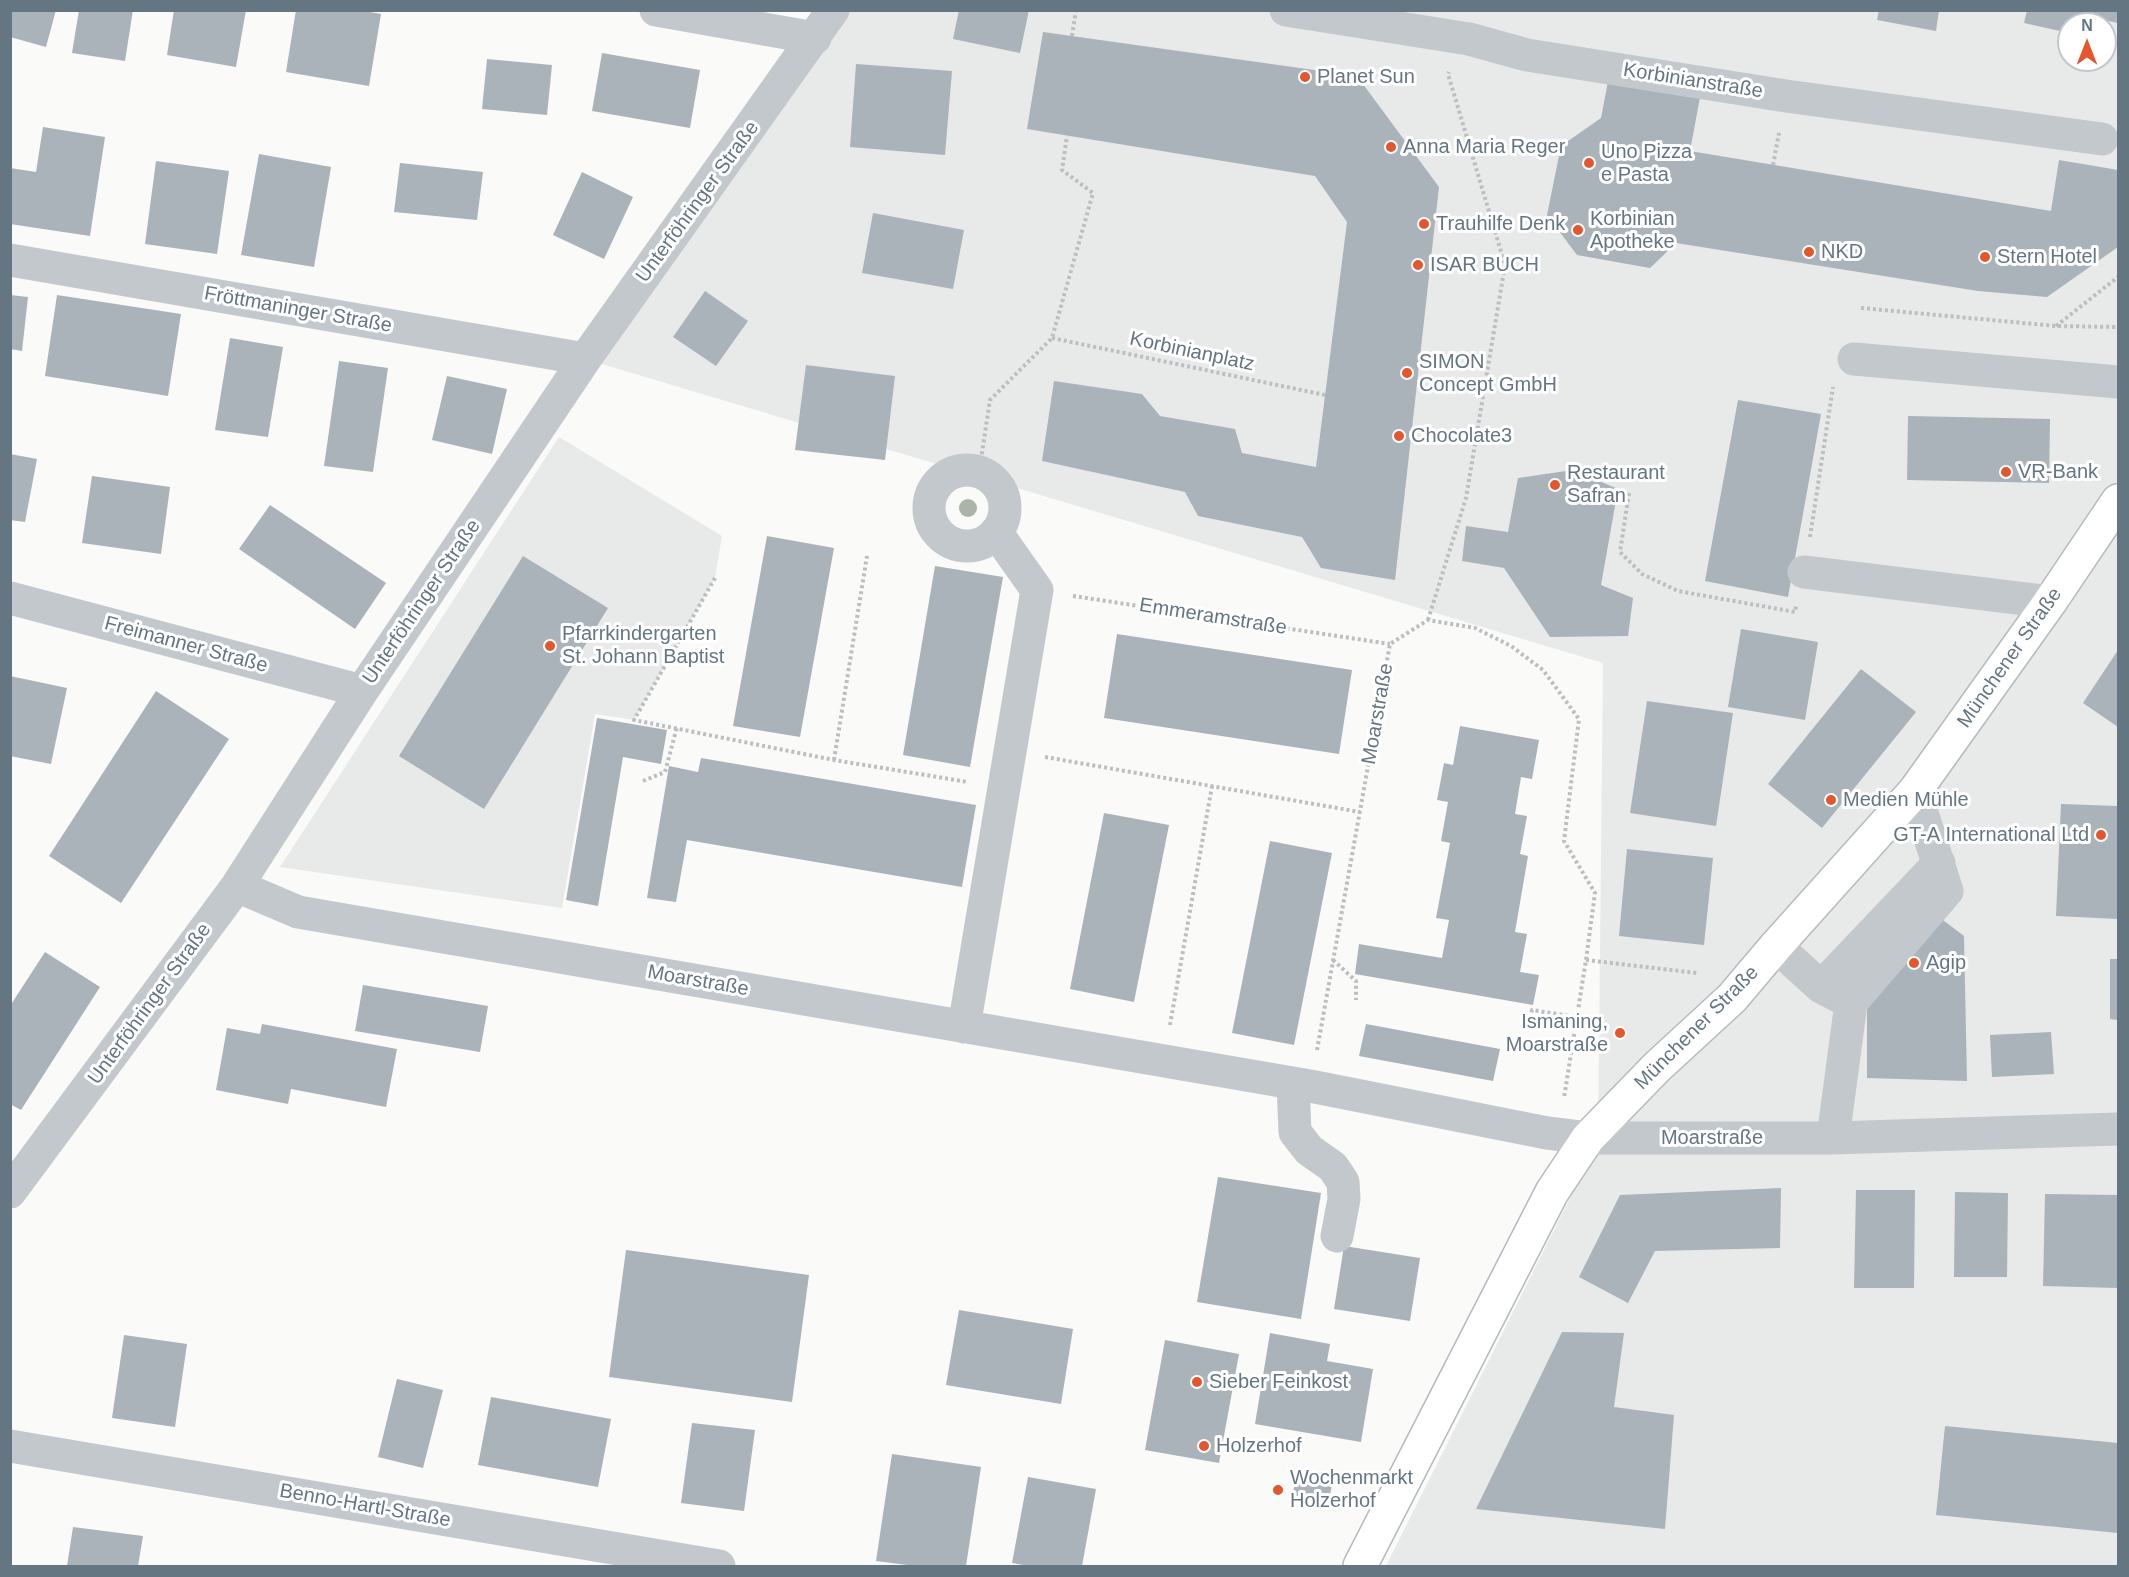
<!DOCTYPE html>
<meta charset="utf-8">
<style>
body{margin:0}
#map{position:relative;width:2129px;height:1577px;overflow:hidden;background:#fafaf8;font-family:Helvetica,sans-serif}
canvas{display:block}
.frame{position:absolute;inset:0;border:12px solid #657683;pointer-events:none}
.north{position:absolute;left:2057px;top:12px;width:60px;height:60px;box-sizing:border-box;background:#fff;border:2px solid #c1c8cd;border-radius:50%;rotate:0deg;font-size:16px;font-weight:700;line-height:24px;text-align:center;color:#657683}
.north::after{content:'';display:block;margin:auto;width:21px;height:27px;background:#e4572e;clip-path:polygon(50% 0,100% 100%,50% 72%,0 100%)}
</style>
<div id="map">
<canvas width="2129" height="1577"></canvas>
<div class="frame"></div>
<div class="north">N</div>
</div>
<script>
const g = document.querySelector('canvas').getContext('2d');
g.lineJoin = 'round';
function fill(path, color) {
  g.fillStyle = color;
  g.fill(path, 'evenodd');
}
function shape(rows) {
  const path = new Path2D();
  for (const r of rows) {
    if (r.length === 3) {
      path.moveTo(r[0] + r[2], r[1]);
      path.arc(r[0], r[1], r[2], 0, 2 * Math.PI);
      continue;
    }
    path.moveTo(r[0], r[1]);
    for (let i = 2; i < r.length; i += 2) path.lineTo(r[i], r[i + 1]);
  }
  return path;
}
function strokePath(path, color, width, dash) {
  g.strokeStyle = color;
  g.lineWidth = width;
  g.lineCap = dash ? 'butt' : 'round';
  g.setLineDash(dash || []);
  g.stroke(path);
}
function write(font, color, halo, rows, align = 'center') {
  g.font = font + ' Helvetica,sans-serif';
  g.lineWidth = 6;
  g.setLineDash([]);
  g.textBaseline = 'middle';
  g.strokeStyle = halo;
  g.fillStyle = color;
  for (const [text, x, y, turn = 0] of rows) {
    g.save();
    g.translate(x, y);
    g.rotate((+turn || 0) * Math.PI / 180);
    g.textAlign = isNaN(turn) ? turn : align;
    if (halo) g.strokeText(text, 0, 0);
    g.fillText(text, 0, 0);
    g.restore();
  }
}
fill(shape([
 [821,11,2118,11,2118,1566,1386,1566,1598,1142,1603,663,585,359],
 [2069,24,2105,24,2105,60,2069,60],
 [559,437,722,536,715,578,634,720,595,714,562,908,280,867]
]), '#e8e9e9');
fill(shape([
 [10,10,56,10,46,47,10,37],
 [79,10,133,10,125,61,72,53],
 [174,10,246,10,236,67,167,55],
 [296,10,359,10,381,14,369,86,286,72],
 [959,10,1029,10,1020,53,953,39],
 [1879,10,1939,10,1936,31,1877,20],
 [2027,10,2118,10,2118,23,2089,17,2087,24,2069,24,2069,33,2024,23],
 [1043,32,1357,76,1439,187,1395,580,1321,568,1302,537,1198,516,1185,492,1042,461,1054,381,1142,394,1160,416,1235,429,1242,453,1316,467,1347,222,1315,176,1027,129],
 [602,53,700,70,690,128,592,111],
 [487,59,552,65,547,115,482,109],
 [856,64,952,71,945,155,850,147],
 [1609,76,1701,92,1690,151,2051,211,2059,160,2118,170,2118,247,2047,297,1978,291,1676,243,1650,268,1577,255,1547,215,1561,146,1601,118],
 [43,127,105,137,90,236,10,224,10,168,36,172],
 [259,154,331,167,314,267,241,255],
 [156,161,229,171,217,254,145,244],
 [400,163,483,172,477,220,394,212],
 [582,172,633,197,604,259,553,235],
 [873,213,964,230,953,289,862,273],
 [705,291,748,321,716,366,673,337],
 [10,295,28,297,22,351,10,349],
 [57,295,181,314,168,396,45,376],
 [230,338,283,347,268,437,215,430],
 [339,361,388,368,373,472,324,466],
 [806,365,895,376,885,460,795,450],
 [447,376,507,389,492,454,432,440],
 [1738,400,1821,414,1788,597,1705,581],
 [1908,416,2050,419,2049,483,1907,480],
 [10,454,37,459,25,522,10,520],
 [1573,470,1618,489,1601,585,1633,598,1628,636,1550,637,1504,568,1462,561,1466,526,1508,532,1518,478],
 [92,476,170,487,161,554,82,543],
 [270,505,386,583,355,629,239,549],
 [767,536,834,548,800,737,733,726],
 [523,556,608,608,484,809,399,756],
 [935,566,1003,577,970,767,903,755],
 [1741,629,1818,642,1805,720,1728,707],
 [1117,634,1352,670,1339,754,1104,718],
 [2118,650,2118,727,2083,703],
 [1861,669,1916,712,1822,828,1768,784],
 [10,676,67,688,51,764,10,756],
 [156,691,229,739,121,903,49,856],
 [1647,701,1733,713,1716,826,1630,813],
 [597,718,667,730,661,764,623,757,598,906,566,900],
 [1460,726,1539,740,1532,779,1521,777,1515,814,1527,816,1520,854,1528,856,1515,932,1527,934,1520,972,1539,975,1533,1005,1355,974,1359,944,1442,958,1449,920,1436,918,1450,843,1441,841,1448,802,1437,800,1444,763,1453,765],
 [701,758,976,805,962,887,687,840,676,902,647,898,669,766,698,772],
 [2061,804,2118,806,2118,919,2056,916],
 [1104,813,1169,825,1134,1002,1070,989],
 [1270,841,1332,853,1294,1045,1232,1033],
 [1627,849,1713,858,1704,945,1619,936],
 [1939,917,1964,936,1967,1081,1867,1078,1867,996],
 [45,952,100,987,21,1110,10,1104,10,1006],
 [2110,959,2118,959,2118,1020,2110,1019],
 [363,985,488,1006,480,1052,355,1031],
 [262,1024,397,1049,386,1107,291,1089,288,1104,216,1090,227,1028,260,1034],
 [1366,1024,1500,1049,1493,1081,1359,1056],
 [2051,1032,2054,1074,1992,1077,1990,1035],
 [1218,1177,1321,1193,1301,1319,1197,1302],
 [1781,1188,1780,1248,1655,1251,1628,1303,1579,1277,1620,1195],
 [1856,1190,1915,1190,1914,1288,1854,1288],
 [1955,1192,2008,1193,2007,1277,1954,1277],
 [2045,1194,2118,1195,2118,1288,2043,1286],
 [1344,1246,1420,1258,1410,1321,1334,1309],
 [626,1250,809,1275,792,1402,609,1377],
 [959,1310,1073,1329,1061,1404,946,1385],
 [1562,1332,1624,1333,1614,1407,1674,1415,1665,1529,1476,1509],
 [1270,1333,1330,1344,1327,1361,1373,1369,1361,1442,1255,1424],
 [124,1335,187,1344,175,1427,112,1418],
 [1165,1340,1239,1354,1219,1463,1145,1450],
 [397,1379,443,1390,423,1468,378,1457],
 [491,1397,611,1419,598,1487,478,1465],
 [692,1423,755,1430,744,1511,681,1503],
 [1945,1426,2118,1443,2118,1533,1936,1515],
 [892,1454,981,1467,966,1566,915,1566,876,1561],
 [1028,1477,1096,1489,1082,1566,1029,1566,1012,1563],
 [1296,1478,1332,1485,1327,1509,1291,1502],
 [73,1527,143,1536,138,1566,67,1566]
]), '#aab3b9');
const major = shape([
 [1360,1566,1552,1192,1588,1138,1657,1067,1732,998,1776,946,1915,791,2050,602,2118,501]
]);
strokePath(major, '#b5babe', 36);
strokePath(shape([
 [1072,36,1076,10],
 [1773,165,1779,133],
 [1861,308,2056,326,2118,327],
 [2056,326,2118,277],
 [1052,338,1325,395],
 [979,472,990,400,1052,338,1093,193,1062,170,1067,136],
 [1629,493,1620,552,1642,574,1678,591,1795,612,1796,606],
 [1810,537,1833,387],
 [715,578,634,720,834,760,968,782],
 [1073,596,1390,644],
 [1428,620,1466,498,1505,265,1448,74,1449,72],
 [1045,757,1360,812],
 [834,760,867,556],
 [643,781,665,772,677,727],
 [1333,960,1356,981,1356,1000],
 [1586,960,1697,973],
 [1170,1025,1212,786],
 [1528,1030,1532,1010,1577,1017],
 [1317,1050,1390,644,1428,620,1475,628,1511,646,1543,670,1579,719,1564,841,1595,893,1586,960,1564,1098]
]), '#bbbfc2', 4, [3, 3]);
strokePath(shape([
 [656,10,815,38],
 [1286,10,1469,39,1527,55,1786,96,2102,139],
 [10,260,585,359],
 [1854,359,2118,382],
 [967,508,38],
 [1804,572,2050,602],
 [10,598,362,691],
 [237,886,298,912,1310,1086,1547,1133,1588,1138,1833,1138,2118,1129],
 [1776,946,1821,987,1840,997],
 [1821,987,1939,863],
 [964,1027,1037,590,996,532],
 [1293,1083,1295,1132,1309,1150,1333,1167,1343,1182,1344,1199,1337,1236],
 [1833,1138,1851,1003,1947,891,1915,791],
 [10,1192,237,886,362,691,585,359,833,10],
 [10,1446,719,1566]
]), '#c3c8cc', 33);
strokePath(major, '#fff', 33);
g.fillStyle = '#aab4a7';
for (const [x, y] of [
 [968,508]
]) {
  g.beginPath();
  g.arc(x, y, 9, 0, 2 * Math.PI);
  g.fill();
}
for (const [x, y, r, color] of [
 [1305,77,6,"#e4572e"],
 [1391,147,6,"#e4572e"],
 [1589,163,6,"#e4572e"],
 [1424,224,6,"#e4572e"],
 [1578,230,6,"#e4572e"],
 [1809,252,6,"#e4572e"],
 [1985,257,6,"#e4572e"],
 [1418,265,6,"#e4572e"],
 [1407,373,6,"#e4572e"],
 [1399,436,6,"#e4572e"],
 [2006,472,6,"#e4572e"],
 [1555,485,6,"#e4572e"],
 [550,646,6,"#e4572e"],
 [1831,800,6,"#e4572e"],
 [2101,835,6,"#e4572e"],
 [1914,963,6,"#e4572e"],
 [1620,1033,6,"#e4572e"],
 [1197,1382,6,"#e4572e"],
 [1204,1446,6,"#e4572e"],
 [1278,1490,6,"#e4572e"]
]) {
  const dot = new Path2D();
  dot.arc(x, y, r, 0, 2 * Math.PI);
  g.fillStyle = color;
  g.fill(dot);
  strokePath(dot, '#fff', 2);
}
write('20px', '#657683', '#fff', [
 ["Planet Sun",1317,77],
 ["Anna Maria Reger",1403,147],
 ["Uno Pizza",1601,152],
 ["e Pasta",1601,175],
 ["Korbinian",1590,219],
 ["Apotheke",1590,242],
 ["Trauhilfe Denk",1436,224],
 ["NKD",1821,252],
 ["Stern Hotel",1997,257],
 ["ISAR BUCH",1430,265],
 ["SIMON",1419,362],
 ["Concept GmbH",1419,385],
 ["Chocolate3",1411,436],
 ["VR-Bank",2018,472],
 ["Restaurant",1567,473],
 ["Safran",1567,496],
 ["Pfarrkindergarten",562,634],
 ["St. Johann Baptist",562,657],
 ["Medien Mühle",1843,800],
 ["GT-A International Ltd",2089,835,"right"],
 ["Agip",1926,963],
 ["Ismaning,",1608,1022,"right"],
 ["Moarstraße",1608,1045,"right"],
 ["Sieber Feinkost",1209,1382],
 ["Holzerhof",1216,1446],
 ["Wochenmarkt",1290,1478],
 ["Holzerhof",1290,1501]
], 'left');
write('20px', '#657683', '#fff', [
 ["Korbinianstraße",1693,81,9],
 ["Unterföhringer Straße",698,202,-54],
 ["Fröttmaninger Straße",298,310,10],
 ["Korbinianplatz",1192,352,12],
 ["Unterföhringer Straße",422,602,-56],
 ["Emmeramstraße",1213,617,9],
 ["Freimanner Straße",186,645,15],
 ["Münchener Straße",2010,658,-55],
 ["Moarstraße",1378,714,-80],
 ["Moarstraße",698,981,10],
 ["Unterföhringer Straße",150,1004,-54],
 ["Münchener Straße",1697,1028,-45],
 ["Moarstraße",1712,1138],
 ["Benno-Hartl-Straße",365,1506,10]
]);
</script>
